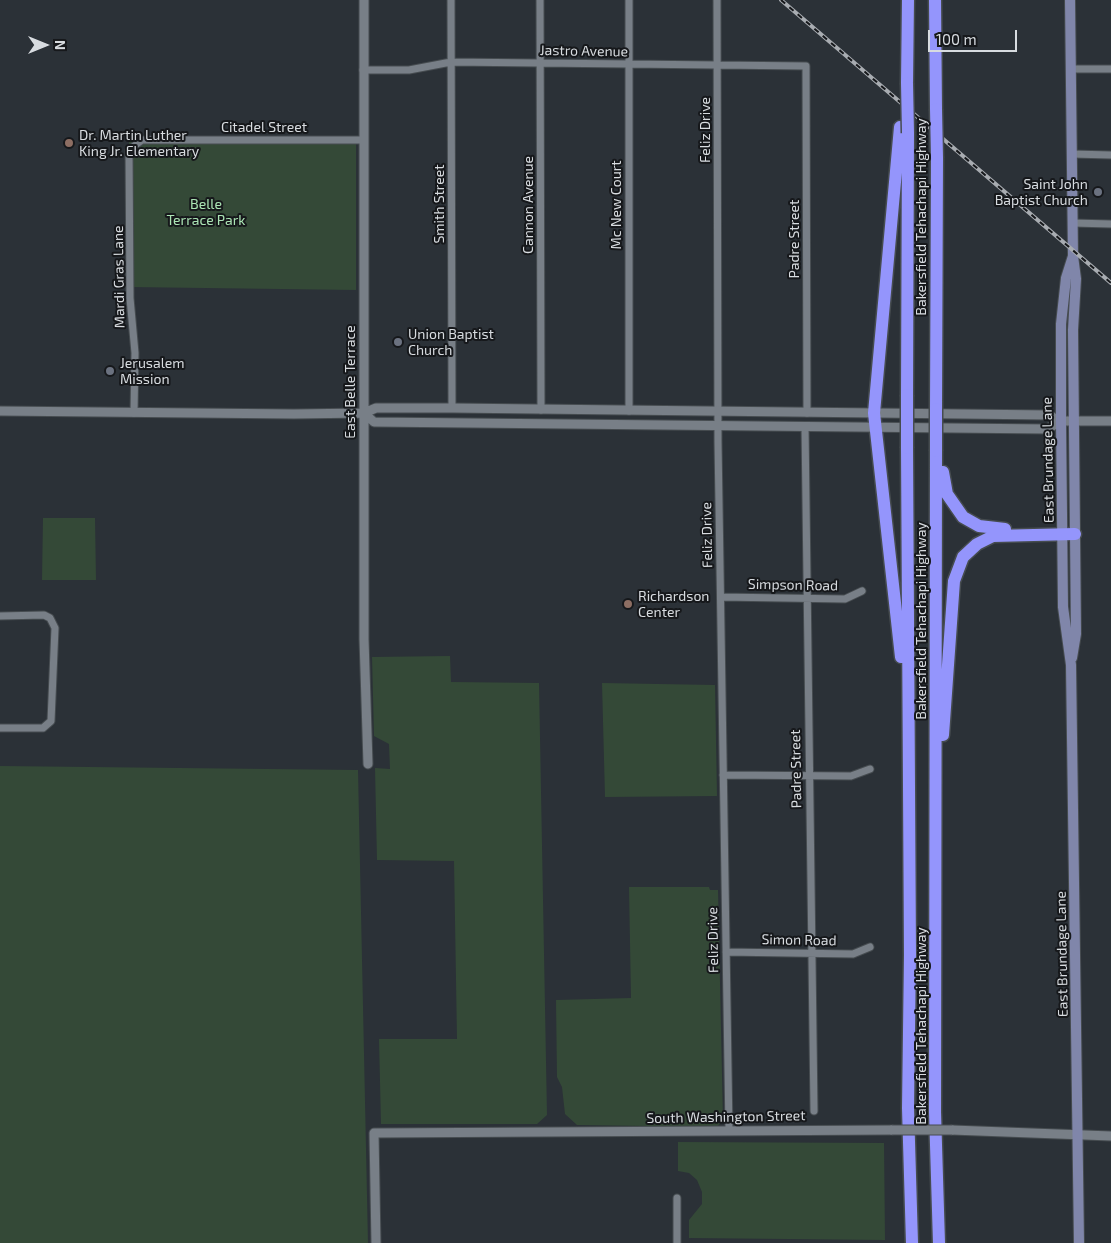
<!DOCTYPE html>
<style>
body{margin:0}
#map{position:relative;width:1111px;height:1243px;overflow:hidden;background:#2b3137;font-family:"Exo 2",sans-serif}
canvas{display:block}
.north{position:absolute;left:20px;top:20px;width:50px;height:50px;-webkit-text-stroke:4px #16181b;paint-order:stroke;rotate:90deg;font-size:14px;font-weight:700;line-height:20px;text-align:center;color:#d8dce0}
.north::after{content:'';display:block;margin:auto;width:18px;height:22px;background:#d8dce0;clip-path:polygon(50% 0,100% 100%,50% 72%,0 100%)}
.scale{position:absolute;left:928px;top:30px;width:89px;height:22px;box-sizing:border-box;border:2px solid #d8dce0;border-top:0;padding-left:6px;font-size:15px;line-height:18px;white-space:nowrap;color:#d8dce0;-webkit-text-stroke:4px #16181b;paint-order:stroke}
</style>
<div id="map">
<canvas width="1111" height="1243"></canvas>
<div class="north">N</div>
<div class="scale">100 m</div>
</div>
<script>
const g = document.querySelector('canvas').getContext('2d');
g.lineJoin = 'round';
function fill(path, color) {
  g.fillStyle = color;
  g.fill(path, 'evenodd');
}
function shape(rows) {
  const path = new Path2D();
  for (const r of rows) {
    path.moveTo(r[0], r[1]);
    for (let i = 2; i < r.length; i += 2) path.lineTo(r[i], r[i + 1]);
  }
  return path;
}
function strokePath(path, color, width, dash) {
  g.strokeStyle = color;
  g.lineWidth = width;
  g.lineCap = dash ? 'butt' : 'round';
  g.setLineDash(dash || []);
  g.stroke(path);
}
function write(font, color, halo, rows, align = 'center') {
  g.font = font + ' "Exo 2",sans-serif';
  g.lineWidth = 4;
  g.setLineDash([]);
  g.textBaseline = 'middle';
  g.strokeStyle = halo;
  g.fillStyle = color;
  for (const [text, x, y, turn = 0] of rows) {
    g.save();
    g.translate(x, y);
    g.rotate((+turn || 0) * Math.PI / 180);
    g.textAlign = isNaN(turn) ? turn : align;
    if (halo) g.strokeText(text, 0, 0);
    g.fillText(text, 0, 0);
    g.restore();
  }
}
fill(shape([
 [129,136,356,138,356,290,129,287],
 [43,518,95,518,96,580,42,580],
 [450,656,451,682,539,683,547,1115,537,1124,381,1124,379,1039,457,1039,454,861,377,860,375,768,390,769,389,744,374,736,372,657],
 [602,683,715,685,717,796,605,797],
 [0,766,358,770,368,1243,0,1243],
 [629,887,709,887,710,890,718,890,723,1120,717,1127,577,1125,565,1114,562,1087,557,1077,556,1000,631,998],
 [678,1142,884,1143,885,1240,689,1238,689,1220,702,1204,702,1192,697,1180,689,1173,678,1171]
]), '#344937');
const minor = shape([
 [451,0,452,408],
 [540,0,541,410],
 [629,0,629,411],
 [717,0,718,442,729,1130],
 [1071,69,1111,69],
 [363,70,409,70,451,62,806,66,807,413],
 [1072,154,1111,155],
 [1073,223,1111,224],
 [134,413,135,353,130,298,129,150,142,140,363,140],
 [805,426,814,1111],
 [721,597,845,599,862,591],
 [0,616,44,615,50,618,55,628,51,721,43,728,0,728],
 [723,775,851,776,870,769],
 [726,952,853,954,870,947],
 [677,1243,677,1198]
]);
const tertiary = shape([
 [364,0,364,639,368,764],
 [0,411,294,414,364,413,376,408,452,408,1048,415,1061,421,1111,421],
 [364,413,374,422,1047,429,1061,421],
 [952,1130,1111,1136],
 [376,1243,374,1133,892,1130]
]);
const secondary = shape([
 [1070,0,1073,256,1076,279,1073,330,1076,634,1072,658],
 [1073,256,1066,278,1061,324,1061,421,1063,607,1071,665,1079,1243]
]);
const motorway = shape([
 [935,0,936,109],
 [907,83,908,0],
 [900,127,874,413,901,657],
 [907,395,908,133],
 [936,409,937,158],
 [907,448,910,955,908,1108,912,1243],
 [936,451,935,1112,939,1243],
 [943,472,947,494,963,517,979,526,1005,529],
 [943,735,954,581,963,557,977,544,993,536,1075,534]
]);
strokePath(minor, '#464c50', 9);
strokePath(tertiary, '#464c50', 11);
strokePath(secondary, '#464c50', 12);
strokePath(motorway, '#464c50', 15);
strokePath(minor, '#787f87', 7);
strokePath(tertiary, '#787f87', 9);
strokePath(secondary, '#8086aa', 10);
strokePath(motorway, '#9495fc', 12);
const rail = shape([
 [781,0,1111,283]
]);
strokePath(rail, '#a8acb1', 4);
strokePath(rail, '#16181b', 2, [5.5]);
const tertiaryBridge = shape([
 [892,1130,952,1130]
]);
const motorwayBridge = shape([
 [907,83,908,133],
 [936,109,937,158],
 [936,409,936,451],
 [907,448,907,395]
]);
strokePath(tertiaryBridge, '#464c50', 11, []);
strokePath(motorwayBridge, '#464c50', 15, []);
strokePath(tertiaryBridge, '#787f87', 9);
strokePath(motorwayBridge, '#9495fc', 12);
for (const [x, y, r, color] of [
 [69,143,5,"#8d6e63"],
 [1098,192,5,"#6b7280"],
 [398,342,5,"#6b7280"],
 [110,371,5,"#6b7280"],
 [628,604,5,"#8d6e63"]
]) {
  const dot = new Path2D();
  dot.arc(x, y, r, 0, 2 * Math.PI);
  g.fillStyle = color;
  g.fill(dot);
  strokePath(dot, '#16181b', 2);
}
write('14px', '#d8dce0', '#16181b', [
 ["Jastro Avenue",584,51,1],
 ["Citadel Street",264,127],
 ["Feliz Drive",705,130,-90],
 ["Smith Street",439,204,-90],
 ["Cannon Avenue",528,205,-90],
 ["Mc New Court",616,205,-90],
 ["Bakersfield Tehachapi Highway",921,217,-90],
 ["Padre Street",794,239,-90],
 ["Mardi Gras Lane",119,277,-91],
 ["East Belle Terrace",350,382,-90],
 ["East Brundage Lane",1048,460,-91],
 ["Feliz Drive",707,535,-91],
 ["Simpson Road",793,585,1],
 ["Bakersfield Tehachapi Highway",921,621,-90],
 ["Padre Street",796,769,-91],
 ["Feliz Drive",713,940,-91],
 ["Simon Road",799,940,1],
 ["East Brundage Lane",1062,954,-91],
 ["Bakersfield Tehachapi Highway",921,1026,-90],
 ["South Washington Street",726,1117,-1]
]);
write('14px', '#d8dce0', '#16181b', [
 ["Dr. Martin Luther",79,135],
 ["King Jr. Elementary",79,151],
 ["Saint John",1088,184,"right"],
 ["Baptist Church",1088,200,"right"],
 ["Union Baptist",408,334],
 ["Church",408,350],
 ["Jerusalem",120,363],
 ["Mission",120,379],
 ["Richardson",638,596],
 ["Center",638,612]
], 'left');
write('14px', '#abe4b4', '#16181b', [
 ["Belle",206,204],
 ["Terrace Park",206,220]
]);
</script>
